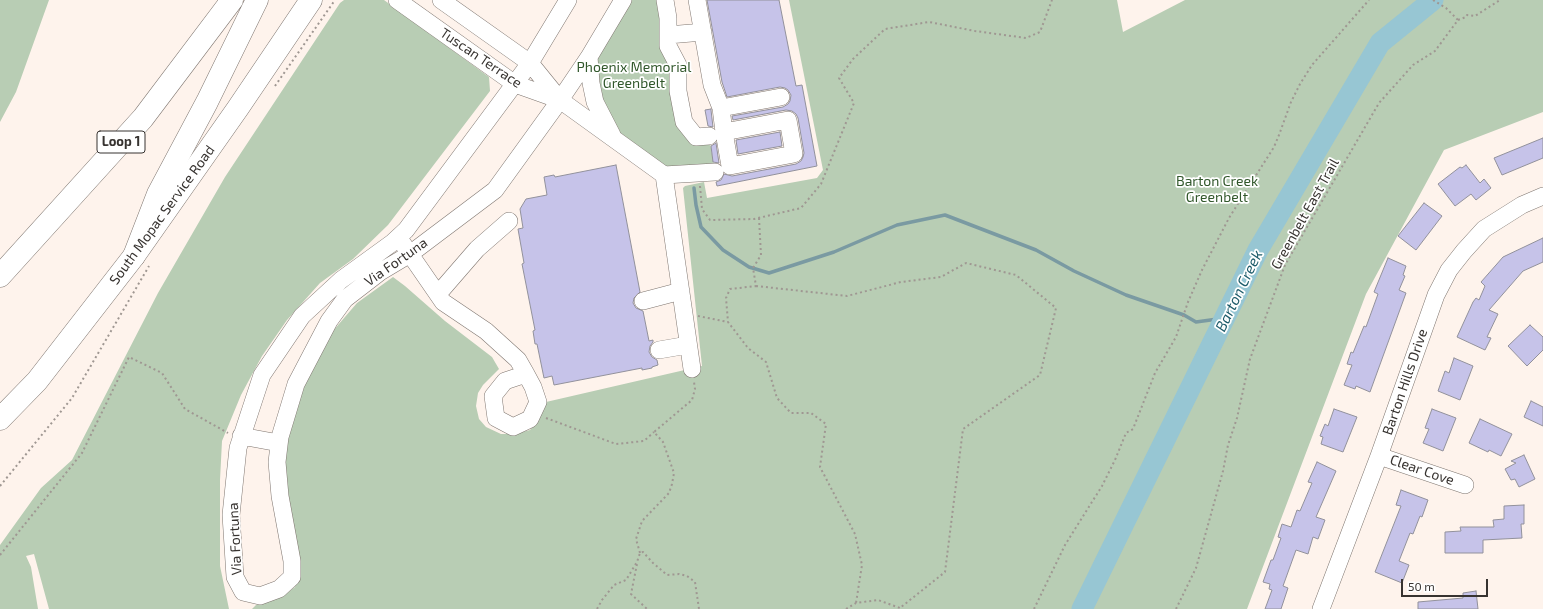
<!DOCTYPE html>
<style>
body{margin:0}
#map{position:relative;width:1543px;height:609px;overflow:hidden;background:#fef3ec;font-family:"Exo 2",sans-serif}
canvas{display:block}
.scale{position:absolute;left:1401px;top:579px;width:87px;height:18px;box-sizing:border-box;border:2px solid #373330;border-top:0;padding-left:5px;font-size:12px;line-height:14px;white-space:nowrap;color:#373330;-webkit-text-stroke:3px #fff;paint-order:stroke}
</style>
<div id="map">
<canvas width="1543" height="609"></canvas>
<div class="scale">50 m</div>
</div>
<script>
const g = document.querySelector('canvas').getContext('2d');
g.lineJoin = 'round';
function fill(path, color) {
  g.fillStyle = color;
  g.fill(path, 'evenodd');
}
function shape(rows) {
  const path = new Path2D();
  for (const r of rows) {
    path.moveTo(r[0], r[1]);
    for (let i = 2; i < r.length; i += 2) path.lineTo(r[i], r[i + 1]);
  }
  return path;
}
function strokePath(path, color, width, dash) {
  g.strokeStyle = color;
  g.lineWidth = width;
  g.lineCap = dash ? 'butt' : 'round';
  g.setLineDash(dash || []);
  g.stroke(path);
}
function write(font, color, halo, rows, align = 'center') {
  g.font = font + ' "Exo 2",sans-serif';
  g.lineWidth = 3.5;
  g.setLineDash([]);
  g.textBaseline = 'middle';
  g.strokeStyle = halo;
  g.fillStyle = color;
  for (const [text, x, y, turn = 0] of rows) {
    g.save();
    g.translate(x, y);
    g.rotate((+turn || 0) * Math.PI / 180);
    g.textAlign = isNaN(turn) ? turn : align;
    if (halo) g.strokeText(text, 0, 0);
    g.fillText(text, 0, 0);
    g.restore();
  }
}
fill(shape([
 [0,0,49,0,16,92,0,122],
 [344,0,384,0,489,77,490,91,388,225,353,259,320,283,287,320,262,356,241,395,222,441,220,480,220,566,229,609,49,609,34,554,26,556,31,567,38,609,0,609,0,545,41,488,72,460,158,293,225,177,340,3],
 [623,0,665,0,684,121,709,136,715,172,664,175,614,139,590,77,608,26],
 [789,0,1117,0,1123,32,1185,0,1543,0,1543,112,1444,150,1366,294,1247,609,252,609,256,605,284,595,295,587,297,576,283,480,283,446,294,403,332,332,357,303,393,277,405,286,445,321,492,357,499,369,483,385,478,393,476,406,479,419,486,427,501,434,514,434,530,430,539,419,546,402,702,366,683,188,685,186,704,182,707,198,817,178,823,170]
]), '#b8cdb4');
strokePath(shape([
 [694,188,696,205,701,227,723,250,749,267,769,273,834,252,897,225,945,215,1036,250,1074,271,1126,295,1184,315,1196,322,1225,318]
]), '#7a9aa2', 3.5);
strokePath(shape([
 [1082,609,1258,250,1380,43,1433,0]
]), '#97c6d3', 21);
const building = shape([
 [707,0,779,0,796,86,802,85,817,166,717,186,716,182,721,180,724,174,732,176,796,164,801,161,803,157,804,153,798,118,796,114,792,111,786,110,733,120,732,116,783,107,788,104,790,101,791,95,788,90,785,88,780,87,727,97,722,82,707,0],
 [711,109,711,110,713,127,708,126,705,110,711,109],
 [780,132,782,146,738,154,736,140,780,132],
 [1543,138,1543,158,1502,175,1494,158,1543,138],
 [716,143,719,163,713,162,711,146,716,143],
 [616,165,640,292,634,298,633,303,636,308,643,311,649,341,653,340,653,342,650,346,649,352,652,357,657,360,658,365,652,367,652,368,642,370,642,368,554,385,552,376,544,378,537,344,535,344,533,331,535,330,522,264,524,263,518,229,523,228,520,209,526,199,547,195,544,177,554,175,555,177,616,165],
 [1466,165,1480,183,1484,179,1491,188,1476,200,1471,194,1455,206,1438,184,1460,167,1462,168,1466,165],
 [1424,203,1442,216,1416,250,1398,236,1424,203],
 [1543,238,1543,262,1523,271,1489,310,1498,314,1487,337,1491,338,1485,350,1457,337,1473,302,1476,298,1479,300,1485,286,1481,282,1496,265,1503,257,1543,238],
 [1388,258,1406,266,1403,275,1405,276,1399,290,1406,293,1370,392,1356,386,1355,389,1344,385,1352,365,1347,364,1351,352,1353,353,1364,326,1366,327,1378,294,1374,292,1388,258],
 [1530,325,1543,337,1543,350,1527,366,1508,346,1530,325],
 [1454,358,1473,366,1460,400,1438,391,1445,371,1449,373,1454,358],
 [1531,401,1543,407,1543,426,1524,417,1531,401],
 [1334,409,1357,417,1343,452,1321,444,1323,437,1320,436,1325,424,1328,426,1334,409],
 [1432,409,1456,418,1443,451,1423,443,1429,429,1425,428,1432,409],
 [1480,419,1512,434,1501,456,1489,450,1488,452,1469,443,1480,419],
 [1524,455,1535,479,1519,487,1515,479,1511,480,1505,469,1516,463,1511,461,1524,455],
 [1317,462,1336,471,1316,517,1325,520,1318,539,1313,537,1308,554,1296,550,1283,586,1288,588,1281,609,1265,609,1272,590,1269,589,1270,584,1263,582,1271,560,1273,560,1281,538,1278,537,1282,524,1291,527,1297,510,1300,511,1312,483,1308,482,1317,462],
 [1401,490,1428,500,1422,517,1420,516,1413,534,1410,533,1399,561,1409,565,1402,583,1375,572,1401,506,1396,505,1401,490],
 [1524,505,1524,524,1521,524,1522,538,1483,540,1483,553,1445,553,1445,532,1461,531,1460,527,1494,527,1493,520,1504,519,1504,506,1524,505],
 [1476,591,1478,609,1418,609,1418,602,1463,598,1463,593,1476,591]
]);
fill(building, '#c6c3e9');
strokePath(building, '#92919b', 1);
const minor = shape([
 [397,0,515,84,560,100],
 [441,0,530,63,560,100,664,175,715,172],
 [568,0,530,63,406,230,392,243,341,280,302,316,262,375,238,448,231,515,235,577,243,592,260,596,279,589,292,577,292,561,280,496,277,462,280,437,296,384,329,321,345,299,380,272,410,254,495,190,560,100,589,57,623,0],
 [665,0,668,18,668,46,678,65,678,91,684,122,696,137,709,136],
 [697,0,712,85,721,108,781,97],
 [668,35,703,32],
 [589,57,591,83,595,102,612,135],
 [721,108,724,132,730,166,794,154,788,120,724,132],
 [664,175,692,369],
 [403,244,443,302,486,331,518,360,526,374,533,387,538,402,530,419,513,427,496,418,493,396,505,381,526,374],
 [438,294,477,249,509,221],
 [643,301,681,291],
 [659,350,688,345],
 [241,436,279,443],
 [1379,456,1465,485],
 [1321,609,1379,456,1436,295,1449,270,1464,251,1484,229,1522,205,1543,196]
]);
const major = shape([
 [0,419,37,381,134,256,238,108,311,0]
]);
const highway = shape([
 [134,256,158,194,207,102,257,0],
 [0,276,143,118,232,0]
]);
strokePath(minor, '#7f7670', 18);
strokePath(major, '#7f7670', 23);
strokePath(highway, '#7f7670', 23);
strokePath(shape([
 [1433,0,1446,8,1458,20],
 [1458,20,1466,17,1467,15,1475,16,1500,0],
 [275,86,335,0],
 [700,186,702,209,710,220,754,219,801,208,821,184,854,103,839,78,853,59,885,29,929,22,975,31,1026,38,1040,32,1052,0],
 [759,218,761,255,753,268,756,286,730,289,726,298,728,322,748,348,766,362,777,398,791,413,811,413,826,424,820,467,855,534,862,565,856,603],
 [756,286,847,296,901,282,941,277,966,263,1016,275,1056,308,1040,375,963,429,945,572,900,608],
 [698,316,728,322],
 [546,418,616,444,644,441,654,432],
 [0,486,72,398,149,266],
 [640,553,636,539,642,521,669,493,672,484,674,473,663,442,654,432,692,400,695,389,694,382],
 [0,555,82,453,129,357,162,373,185,409,228,433],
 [637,564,631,594,647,609],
 [597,609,602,600,614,585,626,580,637,562,640,553,643,552,653,563,667,575,679,574,687,576,695,582,699,609],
 [846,609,856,603,878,600,900,608],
 [1034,609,1065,545,1102,486,1115,460,1126,433,1133,429,1155,373,1176,337,1188,302,1202,270,1229,218,1274,147,1279,135,1291,102,1300,84,1312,65,1369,0],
 [1176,609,1196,568,1223,471,1228,445,1237,418,1250,359,1285,265,1379,103,1413,65,1435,51,1458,20]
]), '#9f9792', 2, [2, 3]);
strokePath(minor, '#fff', 17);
strokePath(major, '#fff', 22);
strokePath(highway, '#fff', 22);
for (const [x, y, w] of [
 [121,142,48]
]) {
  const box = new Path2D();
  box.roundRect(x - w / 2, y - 11, w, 22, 3);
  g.fillStyle = '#fff';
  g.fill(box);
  strokePath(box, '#373330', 1);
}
write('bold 13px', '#373330', null, [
 ["Loop 1",121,142]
]);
write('14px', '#373330', '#fff', [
 ["Tuscan Terrace",481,58,34],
 ["Greenbelt East Trail",1305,214,-61],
 ["South Mopac Service Road",162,215,-54],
 ["Via Fortuna",396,262,-35],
 ["Barton Hills Drive",1405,382,-71],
 ["Clear Cove",1422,470,19],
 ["Via Fortuna",235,539,-93]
]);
write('14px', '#31572b', '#fff', [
 ["Phoenix Memorial",634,67],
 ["Greenbelt",634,83],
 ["Barton Creek",1217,181],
 ["Greenbelt",1217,197]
]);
write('italic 15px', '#1e5c6b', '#fff', [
 ["Barton Creek",1239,291,-64]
]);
</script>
